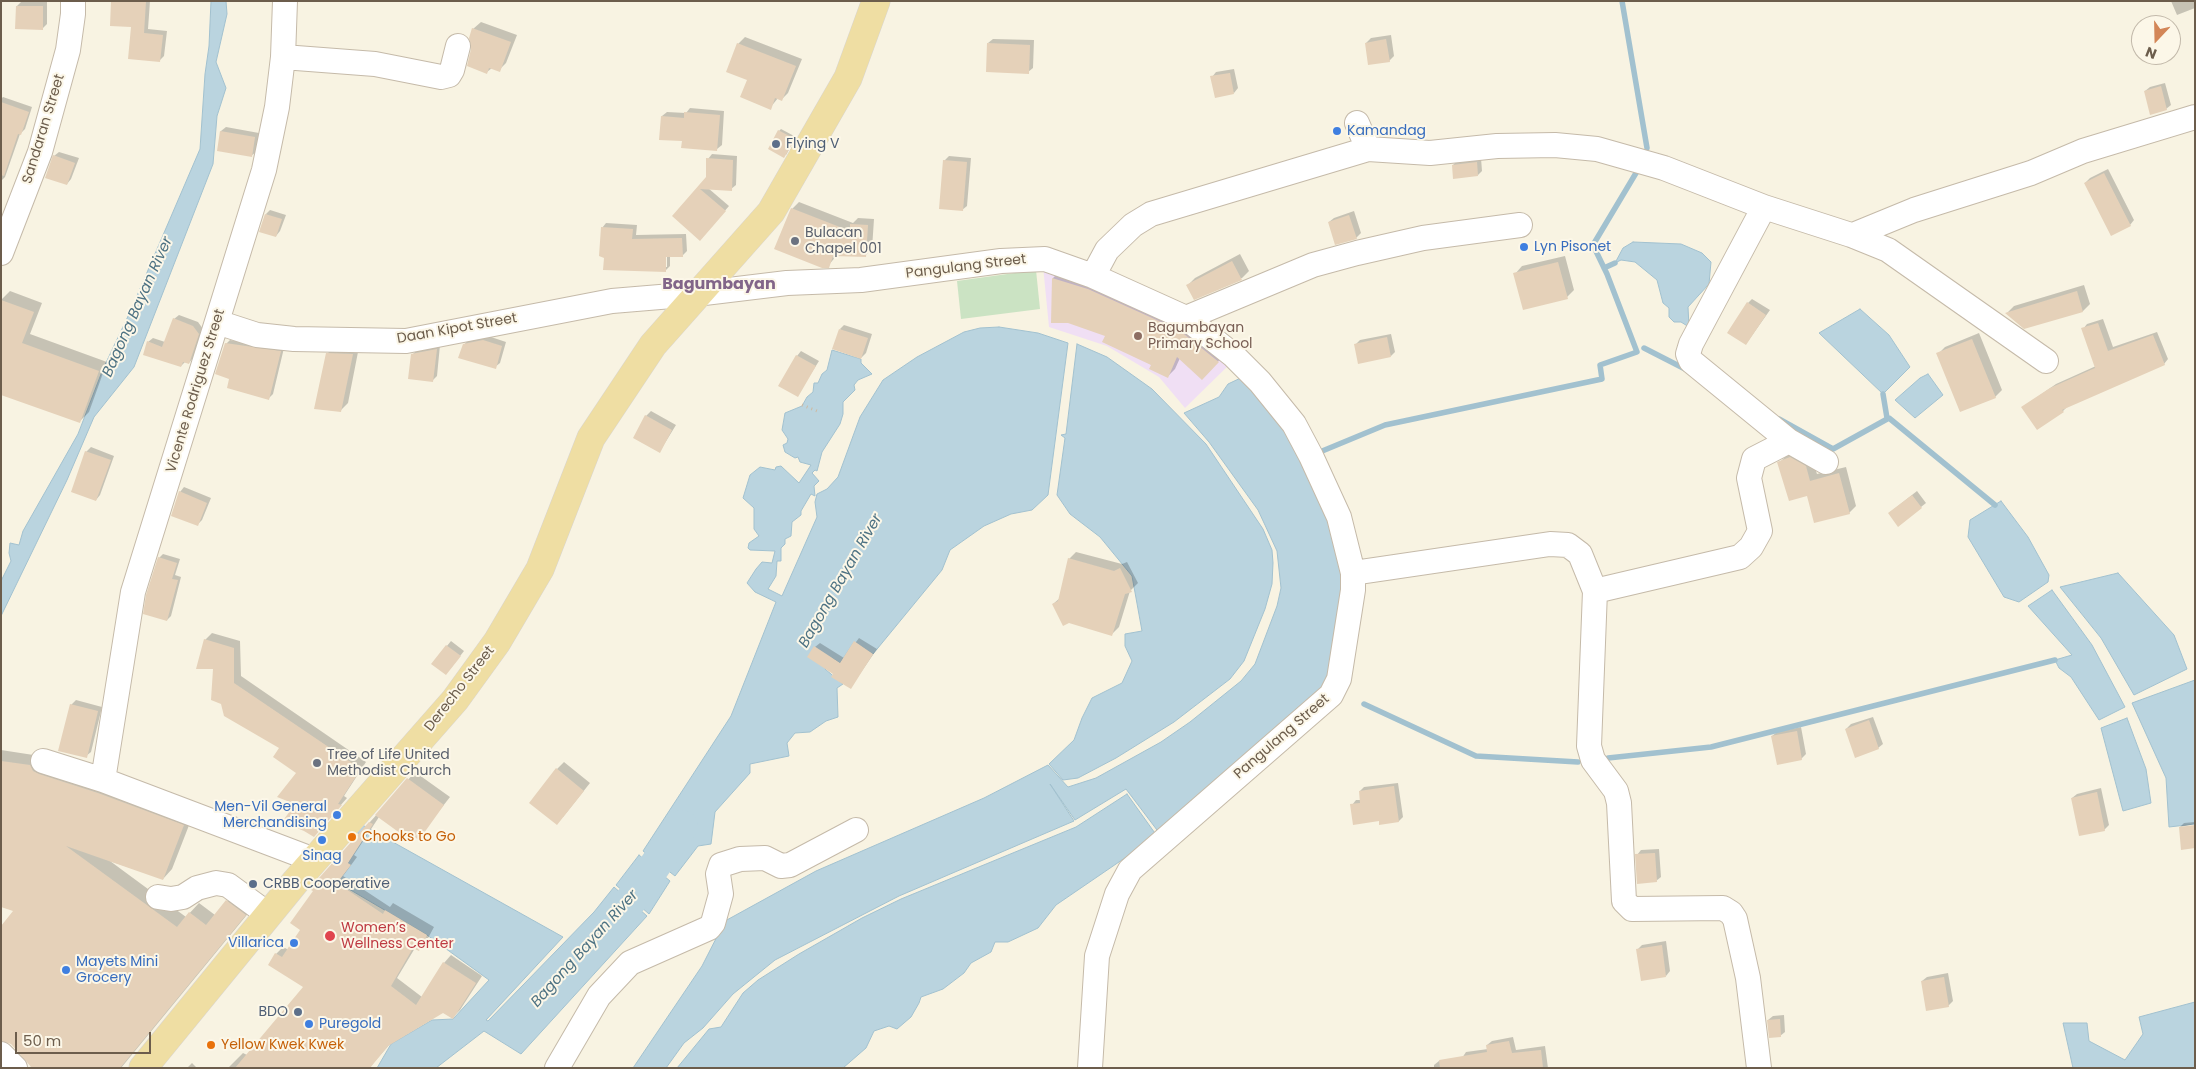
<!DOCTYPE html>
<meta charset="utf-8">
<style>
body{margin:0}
#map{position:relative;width:2196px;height:1069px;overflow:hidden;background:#f8f3e2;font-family:Poppins,sans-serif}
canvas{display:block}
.frame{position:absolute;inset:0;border:2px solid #6c5d4c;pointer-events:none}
.north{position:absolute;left:2131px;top:15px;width:50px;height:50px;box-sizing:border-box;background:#fcf7e8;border:1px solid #c2b9aa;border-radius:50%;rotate:201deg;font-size:14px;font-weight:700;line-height:20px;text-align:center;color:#6c5d4c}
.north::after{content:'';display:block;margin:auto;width:18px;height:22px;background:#d38657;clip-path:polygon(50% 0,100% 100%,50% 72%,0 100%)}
.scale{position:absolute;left:15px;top:1032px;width:136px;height:22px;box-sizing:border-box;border:2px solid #6c5d4c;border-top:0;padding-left:6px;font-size:15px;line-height:18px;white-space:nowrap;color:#6c5d4c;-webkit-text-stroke:4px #fcf7e8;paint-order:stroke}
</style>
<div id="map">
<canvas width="2196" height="1069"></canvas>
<div class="frame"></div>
<div class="north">N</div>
<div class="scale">50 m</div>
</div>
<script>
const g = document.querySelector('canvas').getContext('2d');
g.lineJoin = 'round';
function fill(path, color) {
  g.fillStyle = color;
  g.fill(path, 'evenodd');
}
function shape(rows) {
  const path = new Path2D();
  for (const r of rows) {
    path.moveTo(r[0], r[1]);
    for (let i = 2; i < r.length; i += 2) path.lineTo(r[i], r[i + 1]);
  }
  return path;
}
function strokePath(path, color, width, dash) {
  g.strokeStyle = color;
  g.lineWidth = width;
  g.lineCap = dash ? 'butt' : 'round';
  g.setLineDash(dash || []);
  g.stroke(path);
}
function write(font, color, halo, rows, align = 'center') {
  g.font = font + ' Poppins,sans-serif';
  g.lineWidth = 4;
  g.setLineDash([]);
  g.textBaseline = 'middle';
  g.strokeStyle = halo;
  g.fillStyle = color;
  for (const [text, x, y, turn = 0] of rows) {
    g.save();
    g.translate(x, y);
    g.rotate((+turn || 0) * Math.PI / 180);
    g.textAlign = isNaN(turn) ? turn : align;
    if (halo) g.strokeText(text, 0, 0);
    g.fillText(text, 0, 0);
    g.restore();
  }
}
fill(shape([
 [1043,266,1177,319,1232,362,1185,408,1159,377,1107,346,1049,327]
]), '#f0dff4');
fill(shape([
 [1036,270,1040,309,961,319,957,281]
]), '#cbe3c3');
const water = shape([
 [211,1,226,1,227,14,216,62,226,88,217,116,213,164,134,367,94,417,67,480,1,616,1,581,11,561,9,553,10,543,19,545,23,531,78,434,103,369,130,312,200,149,205,74,209,46,211,1],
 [1633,242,1681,244,1702,253,1711,262,1709,284,1688,307,1689,327,1681,322,1674,322,1669,317,1669,308,1663,303,1657,280,1635,262,1621,260,1615,263,1623,248,1633,242],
 [1860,309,1889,335,1910,367,1883,394,1819,333,1860,309],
 [999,327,1038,333,1068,343,1048,495,1032,510,1011,514,984,526,950,550,942,570,873,654,854,642,840,663,832,658,825,669,843,684,837,688,838,717,826,721,810,732,795,733,787,743,789,756,750,764,750,773,715,812,711,844,698,846,675,876,643,851,731,716,776,602,755,592,747,583,756,569,762,562,772,563,775,551,750,550,748,548,749,543,759,536,754,529,754,508,743,498,750,475,760,467,775,470,776,467,781,466,799,483,811,465,800,462,798,457,795,458,785,452,783,445,787,443,788,439,782,430,785,413,802,406,807,397,813,392,814,383,818,383,822,374,827,370,832,350,861,359,861,363,872,374,858,380,854,385,855,390,843,402,843,414,840,424,822,452,817,471,815,470,812,473,819,481,814,486,815,496,811,494,801,511,801,515,792,522,791,536,785,539,785,544,781,548,781,561,777,561,776,576,768,589,782,596,817,517,815,502,817,494,827,489,838,477,860,417,883,380,917,357,964,332,980,328,999,327],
 [1077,344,1107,357,1152,389,1206,444,1263,529,1272,550,1273,563,1272,584,1265,609,1244,661,1230,679,1174,722,1116,758,1078,778,1063,780,1049,764,1074,740,1082,718,1092,698,1122,683,1132,661,1125,646,1125,634,1142,631,1132,576,1100,537,1070,514,1057,495,1065,438,1061,435,1066,434,1077,344],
 [1928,374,1943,395,1915,418,1895,400,1920,378,1928,374],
 [1247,375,1262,395,1290,440,1335,526,1346,595,1333,689,1160,834,1126,789,1075,820,1050,784,1074,821,899,896,775,960,733,994,703,1028,684,1043,666,1068,633,1068,702,966,725,921,816,871,984,798,1048,765,1068,787,1096,778,1161,742,1190,722,1241,681,1255,664,1277,606,1281,588,1277,551,1258,510,1209,442,1184,413,1219,397,1228,384,1247,375],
 [2001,501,2028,537,2049,575,2048,582,2019,602,2004,597,1968,537,1970,520,2001,501],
 [2118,573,2174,635,2187,669,2134,695,2101,638,2060,587,2118,573],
 [2052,590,2092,645,2125,707,2099,720,2071,677,2059,668,2055,660,2072,655,2028,606,2052,590],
 [2195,680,2195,824,2169,827,2166,778,2132,703,2195,680],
 [2127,718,2146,769,2151,803,2123,811,2101,728,2127,718],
 [1127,794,1157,836,1056,905,1038,928,1008,942,995,942,991,952,971,963,964,973,943,989,921,997,919,1003,911,1017,897,1029,889,1026,874,1031,866,1048,843,1068,677,1068,709,1029,721,1027,743,993,758,980,799,954,862,918,901,899,1076,827,1127,794],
 [357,822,563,937,486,1020,488,1021,594,912,614,887,647,916,521,1054,484,1031,436,1068,377,1068,391,1044,432,1020,453,1019,489,980,427,935,337,882,350,865,348,863,364,836,352,830,357,822],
 [639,855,670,881,649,914,616,885,639,855],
 [2195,1002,2195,1068,2073,1068,2063,1023,2087,1023,2089,1041,2125,1060,2143,1034,2139,1017,2195,1002]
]);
fill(water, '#bad4df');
strokePath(water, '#a2c1cf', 1);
fill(shape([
 [135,1,150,1,148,29,167,31,164,56,159,61,129,58],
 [2171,1,2195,1,2195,8,2177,15],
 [21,2,47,2,47,24,43,28,17,6],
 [481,22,517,35,506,63,499,70,492,68,487,72,473,49,473,29],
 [1391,35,1394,56,1389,61,1366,43,1371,38],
 [745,37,802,59,788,93,781,100,778,98,770,108,748,79,738,44],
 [993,39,1034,40,1033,68,1028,72,988,43],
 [1234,69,1238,88,1234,93,1212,77,1216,72],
 [2165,83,2171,105,2166,109,2145,91,2150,87],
 [3,97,32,107,25,129,20,134,5,177,1,181,1,99],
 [690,108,724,111,722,145,717,149,683,140,661,138,662,116,667,112,686,113],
 [226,127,259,133,256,152,251,156,218,150,221,131],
 [781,129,796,137,786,155,779,131],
 [59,152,79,158,71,179,67,184,54,156],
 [712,154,737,156,736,185,731,189,708,188,729,206,705,234,673,216,707,177,708,159],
 [949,156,971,158,967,206,962,210,944,161],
 [1481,158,1482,171,1478,175,1453,165,1457,161],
 [2108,169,2134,220,2130,225,2085,183,2090,178],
 [799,202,853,223,858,218,874,219,872,249,865,256,837,255,828,266,792,209],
 [270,210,286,215,280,231,276,236,266,214],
 [1354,211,1361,233,1356,238,1329,222,1334,218],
 [606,223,637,225,636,235,686,234,687,251,682,256,670,256,670,266,666,270,605,257,602,228],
 [664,251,667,251,667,267,665,267],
 [1240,254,1249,271,1242,278,1195,298,1188,285,1195,278],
 [1565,256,1574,290,1567,297,1515,274,1522,266],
 [1060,271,1186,323,1225,354,1209,371,1180,358,1175,369,1168,376,1107,335,1068,322,1052,322,1053,278],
 [2084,285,2090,304,2083,311,2025,328,2007,313,2014,306],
 [10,291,42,303,30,334,107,362,89,412,80,421,1,393,1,300],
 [1752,299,1770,310,1746,344,1748,303],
 [179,315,198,322,203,329,193,358,189,363,185,362,181,366,148,342,153,338,165,342,174,319],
 [2103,319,2113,347,2157,332,2168,359,2164,364,2067,407,2063,411,2023,407,2056,384,2096,366,2083,329,2087,324],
 [844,325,872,334,866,353,861,358,840,329],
 [1979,333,2002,390,1995,397,1938,354,1945,347],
 [1391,334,1395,352,1391,356,1356,344,1360,340],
 [488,336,506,342,500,363,495,367,464,345,468,340],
 [230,340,284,348,273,394,269,398,231,378,226,344],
 [440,345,437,376,433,380,412,355,417,350],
 [334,347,359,347,348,403,341,410,327,354],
 [801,351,819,361,797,396,797,356],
 [651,411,676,425,660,451,646,416],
 [91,447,114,456,100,495,96,500,86,452],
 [1797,451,1812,459,1817,474,1846,467,1856,506,1849,513,1779,463,1786,456],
 [184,487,211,498,202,520,197,525,180,492],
 [1917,491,1926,503,1921,507,1889,513],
 [1076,552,1122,564,1127,562,1138,583,1130,591,1119,627,1112,634,1053,604,1060,598,1069,559],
 [163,554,180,559,175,575,181,577,171,616,167,620,159,558],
 [212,633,240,641,241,676,366,762,344,796,347,798,320,829,297,803,298,772,281,748,214,668,205,640],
 [859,638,877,649,851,687,835,674,815,647,820,643,844,658],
 [451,641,464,651,450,669,433,663],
 [76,700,102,707,91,752,86,756,71,705],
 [1873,717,1883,744,1878,748,1846,729,1851,724],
 [1801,727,1806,754,1801,759,1772,736,1777,732],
 [1,750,40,756,193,815,172,869,163,879,110,861,186,917,199,903,215,915,237,891,255,905,121,1068,31,1068,16,910,1,906],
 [564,762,590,783,563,817,557,769],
 [415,772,450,797,418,838,379,817,354,855,357,857,343,876,390,907,393,903,434,927,426,942,418,950,415,948,397,978,422,997,444,963,451,955,482,976,460,1010,452,1018,443,1012,390,1044,369,1068,228,1068,243,1053,247,1055,305,986,276,954,283,947,289,950,370,822],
 [1398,783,1403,817,1399,821,1380,820,1352,805,1356,800,1361,800,1360,791,1364,787],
 [2101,788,2109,825,2104,830,2072,798,2077,794],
 [2195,822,2195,824,2180,827,2184,823],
 [1659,849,1661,877,1656,881,1637,855,1641,850],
 [1666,941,1670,971,1666,976,1638,949,1642,945],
 [1948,973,1953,1001,1948,1006,1922,981,1927,977],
 [1784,1015,1785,1032,1780,1036,1768,1020,1773,1016],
 [1513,1037,1516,1050,1545,1046,1548,1068,1434,1068,1434,1065,1439,1061,1462,1058,1466,1052,1488,1049,1487,1045,1492,1041],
 [192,1063,197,1068,187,1068]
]), '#0003');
strokePath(shape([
 [1622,1,1647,148],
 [1604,268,1615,263],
 [1644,348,1687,370],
 [1883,394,1887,418],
 [1779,419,1833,449,1889,418,1995,505],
 [1315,454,1385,425,1602,379,1600,365,1637,352,1607,274,1593,245,1639,168],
 [1364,704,1476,756,1578,762],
 [1608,758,1711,747,2055,660]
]), '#a2c1cf', 5.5);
strokePath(shape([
 [600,935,632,899,682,826]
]), '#bad4df', 32);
fill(shape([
 [111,1,146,1,144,33,163,35,160,62,128,59,131,27,110,26],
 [16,6,43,6,43,30,15,29],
 [472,28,511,42,500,72,489,68,487,74,467,66,471,49,469,38],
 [1386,39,1390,62,1368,65,1365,43],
 [737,43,796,66,782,101,775,98,771,110,740,97,747,80,726,72],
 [987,43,1030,45,1029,74,986,72],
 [1230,73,1234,94,1215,98,1210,76],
 [2161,86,2167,110,2150,115,2144,91],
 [1,102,29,112,21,135,18,134,4,176,1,175],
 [684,112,720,115,717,151,681,148,682,141,659,140,661,116,684,118],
 [778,130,795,139,784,158,768,149],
 [220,131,255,137,252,157,217,151],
 [53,155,75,163,67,185,45,178],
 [706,158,733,160,732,191,700,189,726,211,700,241,672,216,706,177],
 [943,160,967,162,963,211,939,209],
 [1477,162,1478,176,1453,179,1452,165],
 [2104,173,2131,226,2111,236,2084,183],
 [791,208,850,231,850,224,868,225,866,257,833,256,829,268,822,268,774,249],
 [265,214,282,219,276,237,259,232],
 [1349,215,1357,239,1335,245,1328,222],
 [601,227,633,229,632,239,682,238,683,257,666,257,666,272,603,270,604,258,599,256],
 [1232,261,1242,280,1194,300,1186,285],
 [1558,262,1568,299,1523,310,1513,273],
 [1052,278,1088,289,1179,330,1219,362,1202,380,1177,357,1168,378,1149,369,1151,365,1102,342,1105,336,1068,323,1051,323],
 [2077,291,2083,312,2024,329,2005,313],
 [1,300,34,312,22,343,99,371,80,423,1,395],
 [1747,302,1766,315,1746,345,1727,333],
 [173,318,193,326,199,334,189,364,183,362,181,367,143,355,147,341,162,347],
 [2098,323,2108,351,2153,335,2165,365,2062,410,2064,412,2037,430,2021,407,2050,388,2095,368,2081,328],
 [839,329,868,338,861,359,832,349],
 [1387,337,1391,357,1358,364,1354,344],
 [1972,339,1996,398,1960,412,1936,353],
 [483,340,502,346,496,369,458,358,463,344],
 [225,343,281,351,269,400,227,388,229,379,215,374],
 [437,349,433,382,408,379,411,354],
 [326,353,353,354,341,412,314,409],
 [796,355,816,366,798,397,778,386],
 [645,415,672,430,660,453,633,438],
 [85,451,111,460,96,501,71,492],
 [1790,457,1806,466,1810,481,1839,473,1850,514,1814,523,1807,496,1789,501,1777,462],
 [179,491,207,503,198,526,171,516],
 [1912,495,1922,508,1898,527,1888,513],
 [158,557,177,563,172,579,178,580,167,621,143,614,146,595],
 [1068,558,1114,571,1120,568,1132,592,1125,594,1112,636,1069,623,1063,626,1052,604,1058,601],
 [204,639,234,648,234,683,361,769,338,804,342,805,314,837,304,831,282,822,295,804,277,797,296,773,273,757,279,748,224,716,221,704,211,700,213,669,196,669],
 [854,641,873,654,851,689,831,677,833,674,807,657,814,646,840,663],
 [446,645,461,656,446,675,431,664],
 [70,704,98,711,87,758,58,751],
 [1869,720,1879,749,1855,758,1845,729],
 [1797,731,1802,760,1777,765,1771,736],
 [1,761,30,765,33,771,39,774,98,793,184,825,163,880,66,846,177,927,189,912,206,925,226,900,246,915,120,1068,32,1068,11,1044,1,1041,1,926,13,911,1,907],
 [556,768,584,791,557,825,529,803],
 [407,778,444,805,419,840,407,832,404,836,375,815],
 [1394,786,1399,822,1379,825,1379,821,1353,825,1350,804,1360,803,1359,791],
 [2097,792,2105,831,2079,836,2071,798],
 [369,822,373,824,348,863,351,865,337,883,383,914,385,910,427,935,419,951,413,948,391,986,416,1005,443,962,476,983,453,1019,443,1013,388,1046,370,1068,235,1068,303,987,268,965,275,953,282,957,300,930,290,923,313,891,311,890,319,878],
 [2195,825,2195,848,2181,850,2179,827],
 [1655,853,1657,882,1637,884,1635,854],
 [1662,945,1666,977,1641,981,1636,949],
 [1944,977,1949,1007,1926,1011,1921,981],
 [1780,1019,1781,1037,1769,1038,1767,1020],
 [1509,1041,1512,1053,1541,1050,1543,1068,1440,1068,1439,1060,1487,1052,1486,1045]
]), '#e5d1b9');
const minor = shape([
 [283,57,375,64,441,77,449,75,452,70,458,46],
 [1357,123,1368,149],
 [1764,207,1691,344,1688,354,1691,361,1789,441,1826,462],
 [1853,235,1914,210,2031,173,2083,151,2195,117],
 [1,253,40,152,68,50,73,14,73,1],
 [1093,276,1107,250,1133,225,1151,214,1368,149,1430,153,1497,146,1555,145,1597,149,1664,168,1764,207,1851,235,1888,250,2046,361],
 [1186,318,1313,265,1357,253,1423,238,1520,225],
 [217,322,257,335,294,339,406,341,612,301,696,294,787,283,861,280,1001,261,1045,259,1093,276,1186,318,1233,355,1260,382,1294,424,1311,456,1339,517,1353,573,1353,590,1339,679,1331,695,1130,870,1117,894,1097,956,1090,1068],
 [1353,573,1550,544,1568,545,1580,554,1595,591,1740,557,1751,547,1760,531,1749,478,1754,459,1789,441],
 [1595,591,1589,746,1593,760,1616,791,1619,803,1624,901,1632,909,1723,908,1731,913,1735,919,1748,978,1759,1068],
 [43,761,103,780,314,860],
 [103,780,133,592,264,170,277,107,283,57,285,1],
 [158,897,171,899,183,897,197,888,216,883,228,885,269,915],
 [1,1054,15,1068],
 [557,1068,599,996,630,963,709,928,713,923,721,894,718,874,721,865,740,859,765,858,781,866,790,865,856,830]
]);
const major = shape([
 [143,1068,296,881,455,700,497,642,540,569,591,438,653,345,771,212,848,78,876,1]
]);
strokePath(minor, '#c5baa9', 26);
strokePath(major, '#d9d5d0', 29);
strokePath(shape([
 [802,405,817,411]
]), '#cebaa2', 3, [1, 4]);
strokePath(minor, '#fff', 24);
strokePath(major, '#efdea3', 28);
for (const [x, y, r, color] of [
 [1337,131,5,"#3f7fe0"],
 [776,144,5,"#5c6f8a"],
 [795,241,5,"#6b7280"],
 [1524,247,5,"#3f7fe0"],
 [1138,336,5,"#8d6e63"],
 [317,763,5,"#6b7280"],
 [337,815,5,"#3f7fe0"],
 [352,837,5,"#e8710a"],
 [322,840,5,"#3f7fe0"],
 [253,884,5,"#5c6f8a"],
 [330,936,6,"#e0444e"],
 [294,943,5,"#3f7fe0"],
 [66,970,5,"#3f7fe0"],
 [298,1012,5,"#5c6f8a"],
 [309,1024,5,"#3f7fe0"],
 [211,1045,5,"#e8710a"]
]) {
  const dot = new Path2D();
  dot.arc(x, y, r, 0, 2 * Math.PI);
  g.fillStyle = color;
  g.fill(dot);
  strokePath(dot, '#fcf7e8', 2);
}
write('14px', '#6c5d4c', '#fcf7e8', [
 ["Sandaran Street",44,129,-73],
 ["Pangulang Street",966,267,-7],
 ["Daan Kipot Street",457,329,-10],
 ["Vicente Rodriguez Street",196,391,-73],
 ["Derecho Street",460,689,-52],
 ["Pangulang Street",1282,737,-41]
]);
write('14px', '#366cbe', '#fcf7e8', [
 ["Kamandag",1347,131],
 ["Lyn Pisonet",1534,247],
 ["Men-Vil General",327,807,"right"],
 ["Merchandising",327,823,"right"],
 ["Sinag",322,856,"center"],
 ["Villarica",284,943,"right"],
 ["Mayets Mini",76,962],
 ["Grocery",76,978],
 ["Puregold",319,1024]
], 'left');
write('14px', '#4e5e75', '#fcf7e8', [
 ["Flying V",786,144],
 ["CRBB Cooperative",263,884],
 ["BDO",288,1012,"right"]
], 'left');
write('14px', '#5b616d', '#fcf7e8', [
 ["Bulacan",805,233],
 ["Chapel 001",805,249],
 ["Tree of Life United",327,755],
 ["Methodist Church",327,771]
], 'left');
write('14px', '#785e54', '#fcf7e8', [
 ["Bagumbayan",1148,328],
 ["Primary School",1148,344]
], 'left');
write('14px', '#c56008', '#fcf7e8', [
 ["Chooks to Go",362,837],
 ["Yellow Kwek Kwek",221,1045]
], 'left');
write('14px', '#be3a42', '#fcf7e8', [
 ["Women’s",341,928],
 ["Wellness Center",341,944]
], 'left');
write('italic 15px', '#4d7283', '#fcf7e8', [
 ["Bagong Bayan River",138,307,-66],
 ["Bagong Bayan River",841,581,-60],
 ["Bagong Bayan River",585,949,-48]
]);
write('bold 16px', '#826589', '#fcf7e8', [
 ["Bagumbayan",719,285]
]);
</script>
